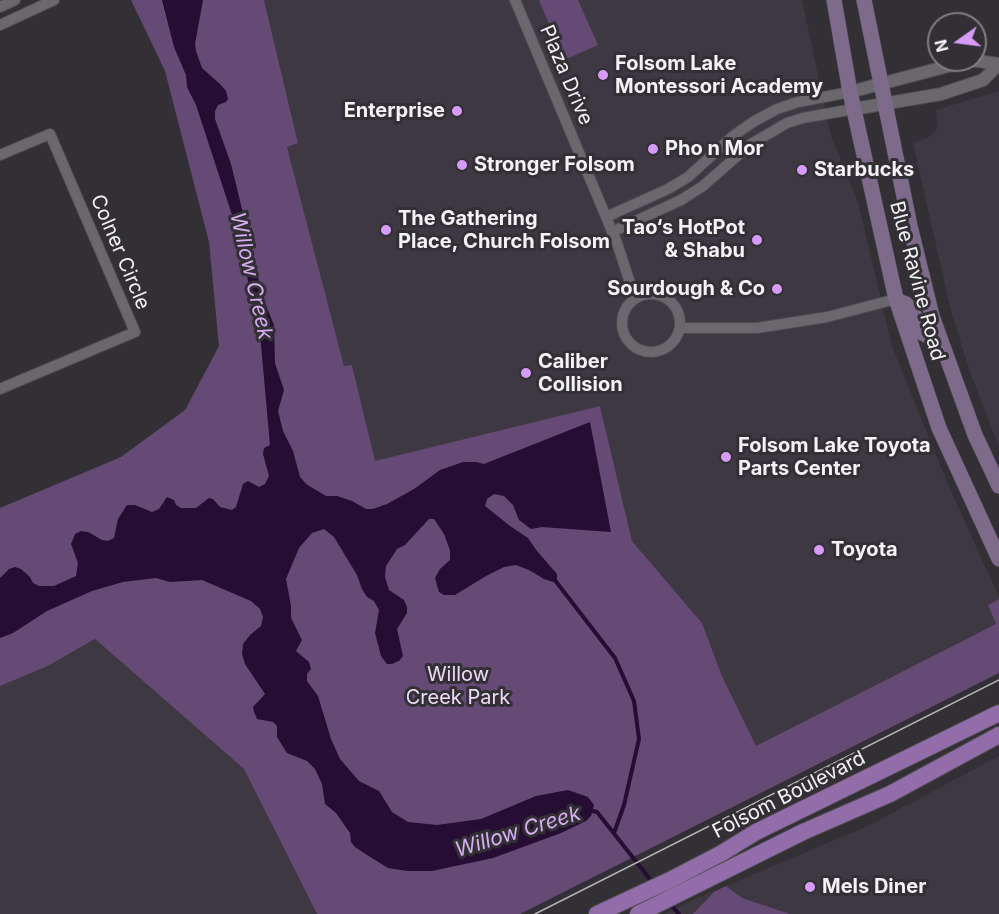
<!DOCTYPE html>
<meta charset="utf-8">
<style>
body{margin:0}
#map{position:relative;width:999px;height:914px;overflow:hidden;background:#323034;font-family:Inter,sans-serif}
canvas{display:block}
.north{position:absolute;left:927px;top:12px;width:60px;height:60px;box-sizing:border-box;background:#323034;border:2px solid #807e82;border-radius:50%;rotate:256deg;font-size:16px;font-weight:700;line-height:24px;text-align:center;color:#f4f2f6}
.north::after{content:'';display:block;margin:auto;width:21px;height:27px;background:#d69bfa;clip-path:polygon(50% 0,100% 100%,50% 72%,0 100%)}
</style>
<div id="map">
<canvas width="999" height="914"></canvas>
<div class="north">N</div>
</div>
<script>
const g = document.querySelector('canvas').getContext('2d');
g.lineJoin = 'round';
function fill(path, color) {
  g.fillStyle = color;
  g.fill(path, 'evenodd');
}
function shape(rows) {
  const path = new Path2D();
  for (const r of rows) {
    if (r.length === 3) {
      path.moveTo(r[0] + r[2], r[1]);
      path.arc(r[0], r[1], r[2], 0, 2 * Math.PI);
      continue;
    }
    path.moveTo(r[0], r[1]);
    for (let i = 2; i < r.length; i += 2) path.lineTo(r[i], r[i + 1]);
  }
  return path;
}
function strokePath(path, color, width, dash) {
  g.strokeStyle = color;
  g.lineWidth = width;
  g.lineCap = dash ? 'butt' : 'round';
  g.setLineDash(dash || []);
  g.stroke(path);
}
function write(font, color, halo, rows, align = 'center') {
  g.font = font + ' Inter,sans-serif';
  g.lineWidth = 6;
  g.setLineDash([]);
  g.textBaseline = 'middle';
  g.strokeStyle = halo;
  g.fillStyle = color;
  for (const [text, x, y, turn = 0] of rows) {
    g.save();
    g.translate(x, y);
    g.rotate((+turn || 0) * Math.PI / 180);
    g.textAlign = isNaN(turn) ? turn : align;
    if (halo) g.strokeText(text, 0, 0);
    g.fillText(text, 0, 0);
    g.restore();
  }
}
fill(shape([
 [264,0,802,0,831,136,858,202,892,346,947,482,999,597,999,599,988,605,997,624,756,747,722,676,702,623,632,541,600,406,375,462,352,365,344,367,287,147,298,143],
 [999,91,999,447,970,372,951,311,913,143,928,138,936,130,938,125,936,110],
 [95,639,244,769,317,914,0,914,0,686,46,667],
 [999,756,999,914,665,914,690,901,868,826]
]), '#3e3842');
fill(shape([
 [131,0,264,0,298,143,287,147,344,366,352,365,375,461,600,406,632,541,702,623,722,676,756,746,996,624,988,605,999,599,999,673,520,914,317,914,244,769,95,639,46,667,0,686,0,508,121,457,185,410,219,346,209,242,165,71],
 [539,0,578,0,598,45,564,60],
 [726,886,742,898,790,914,693,914,714,892]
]), '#644a74');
fill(shape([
 [162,0,203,0,195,44,196,51,202,68,221,85,226,91,228,99,226,102,218,105,215,111,215,119,231,164,242,209,248,223,254,263,265,303,274,325,275,363,284,390,278,411,283,431,293,451,300,477,306,484,326,496,337,496,352,501,366,509,373,509,387,504,414,489,440,470,463,462,476,462,484,464,590,422,611,532,542,527,531,529,519,520,513,505,504,496,494,494,487,499,485,506,510,526,528,538,537,551,557,574,557,580,553,582,544,579,529,570,516,565,504,567,486,576,455,595,444,595,439,592,435,578,440,569,450,560,450,550,444,534,434,519,429,519,405,545,397,549,386,566,385,577,389,590,404,600,407,607,407,613,397,629,403,656,399,661,392,664,387,664,381,656,375,633,379,610,374,601,367,597,362,589,357,575,334,537,324,529,312,533,299,548,286,579,291,606,291,618,302,640,296,651,309,662,311,669,307,674,307,681,318,696,331,739,340,759,359,781,379,791,392,812,408,822,437,825,481,819,536,796,568,790,588,797,594,805,591,816,586,821,561,833,493,858,432,871,407,871,388,868,367,855,355,847,351,842,350,833,336,813,325,804,322,784,315,769,307,761,287,753,277,737,277,726,273,722,257,719,254,712,253,707,265,694,245,664,242,654,243,644,250,635,261,626,263,617,260,609,251,601,202,580,170,582,156,578,123,582,92,591,47,611,13,633,0,638,0,578,9,569,15,567,21,569,30,577,33,583,39,586,54,586,76,576,78,563,71,544,75,534,81,531,88,532,102,540,108,541,114,538,118,519,127,505,135,505,152,512,159,509,167,497,174,500,176,505,181,508,196,508,209,498,213,499,220,507,232,510,236,507,243,484,248,481,259,487,265,484,269,476,263,454,264,448,270,445,260,334,246,272,234,221,196,105,187,87,186,75,174,47]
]), '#260d33');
strokePath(shape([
 [554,579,615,658,634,701,639,739,624,805,614,833],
 [588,810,597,812,653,883],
 [669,903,679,914]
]), '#260d33', 4);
const minor = shape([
 [515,0,617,243,635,298],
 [0,7,15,0],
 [0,25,54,0],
 [0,155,50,134,135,332,0,389],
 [606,217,668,189,688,177,733,136,753,122,777,109,798,102,850,92],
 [612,232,681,200,703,186,751,144,787,123,803,118,854,109],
 [651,323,29],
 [680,328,757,328,827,317,896,299]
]);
const tertiary = shape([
 [850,92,971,60,999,64],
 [854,109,941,94,983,80,999,64]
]);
const secondary = shape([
 [834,0,850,92,896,299,939,428,999,559],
 [864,0,910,226,932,316,975,435,999,486],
 [896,300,906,304,917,319,922,333,941,343]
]);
const primary = shape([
 [597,914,670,880,722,853,756,832,999,713],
 [638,914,803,832,890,794,999,735]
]);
strokePath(minor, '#4e4c50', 12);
strokePath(tertiary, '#4e4c50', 14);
strokePath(secondary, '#4e4c50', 16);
strokePath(primary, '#4e4c50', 18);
strokePath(minor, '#6a676d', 10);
strokePath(tertiary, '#6a676d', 12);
strokePath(secondary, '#7e6a8b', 15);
strokePath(primary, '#936daa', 16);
strokePath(shape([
 [535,914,999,680]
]), '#b7b5b9', 1.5);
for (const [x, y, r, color] of [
 [603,75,6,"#d69bfa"],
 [457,111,6,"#d69bfa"],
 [653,149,6,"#d69bfa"],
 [462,165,6,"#d69bfa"],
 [802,170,6,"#d69bfa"],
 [386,230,6,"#d69bfa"],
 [757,240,6,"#d69bfa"],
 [777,289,6,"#d69bfa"],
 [526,373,6,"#d69bfa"],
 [726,457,6,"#d69bfa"],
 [819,550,6,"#d69bfa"],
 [810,887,6,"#d69bfa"]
]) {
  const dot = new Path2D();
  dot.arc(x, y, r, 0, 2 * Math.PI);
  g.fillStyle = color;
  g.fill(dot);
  strokePath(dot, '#323034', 2);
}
write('bold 20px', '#f4f2f6', '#323034', [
 ["Folsom Lake",615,64],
 ["Montessori Academy",615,87],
 ["Enterprise",445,111,"right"],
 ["Pho n Mor",665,149],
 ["Stronger Folsom",474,165],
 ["Starbucks",814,170],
 ["The Gathering",398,219],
 ["Place, Church Folsom",398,242],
 ["Tao‘s HotPot",745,228,"right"],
 ["& Shabu",745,251,"right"],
 ["Sourdough & Co",765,289,"right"],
 ["Caliber",538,362],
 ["Collision",538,385],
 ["Folsom Lake Toyota",738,446],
 ["Parts Center",738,469],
 ["Toyota",831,550],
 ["Mels Diner",822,887]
], 'left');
write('20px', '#f4f2f6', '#323034', [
 ["Plaza Drive",566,75,67],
 ["Colner Circle",120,252,67],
 ["Blue Ravine Road",917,281,75],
 ["Folsom Boulevard",789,795,-27]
]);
write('20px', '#ecdbf8', '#323034', [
 ["Willow",458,675],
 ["Creek Park",458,698]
]);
write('italic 21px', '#d8aef3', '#323034', [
 ["Willow Creek",251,276,77],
 ["Willow Creek",518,832,-17]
]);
</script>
